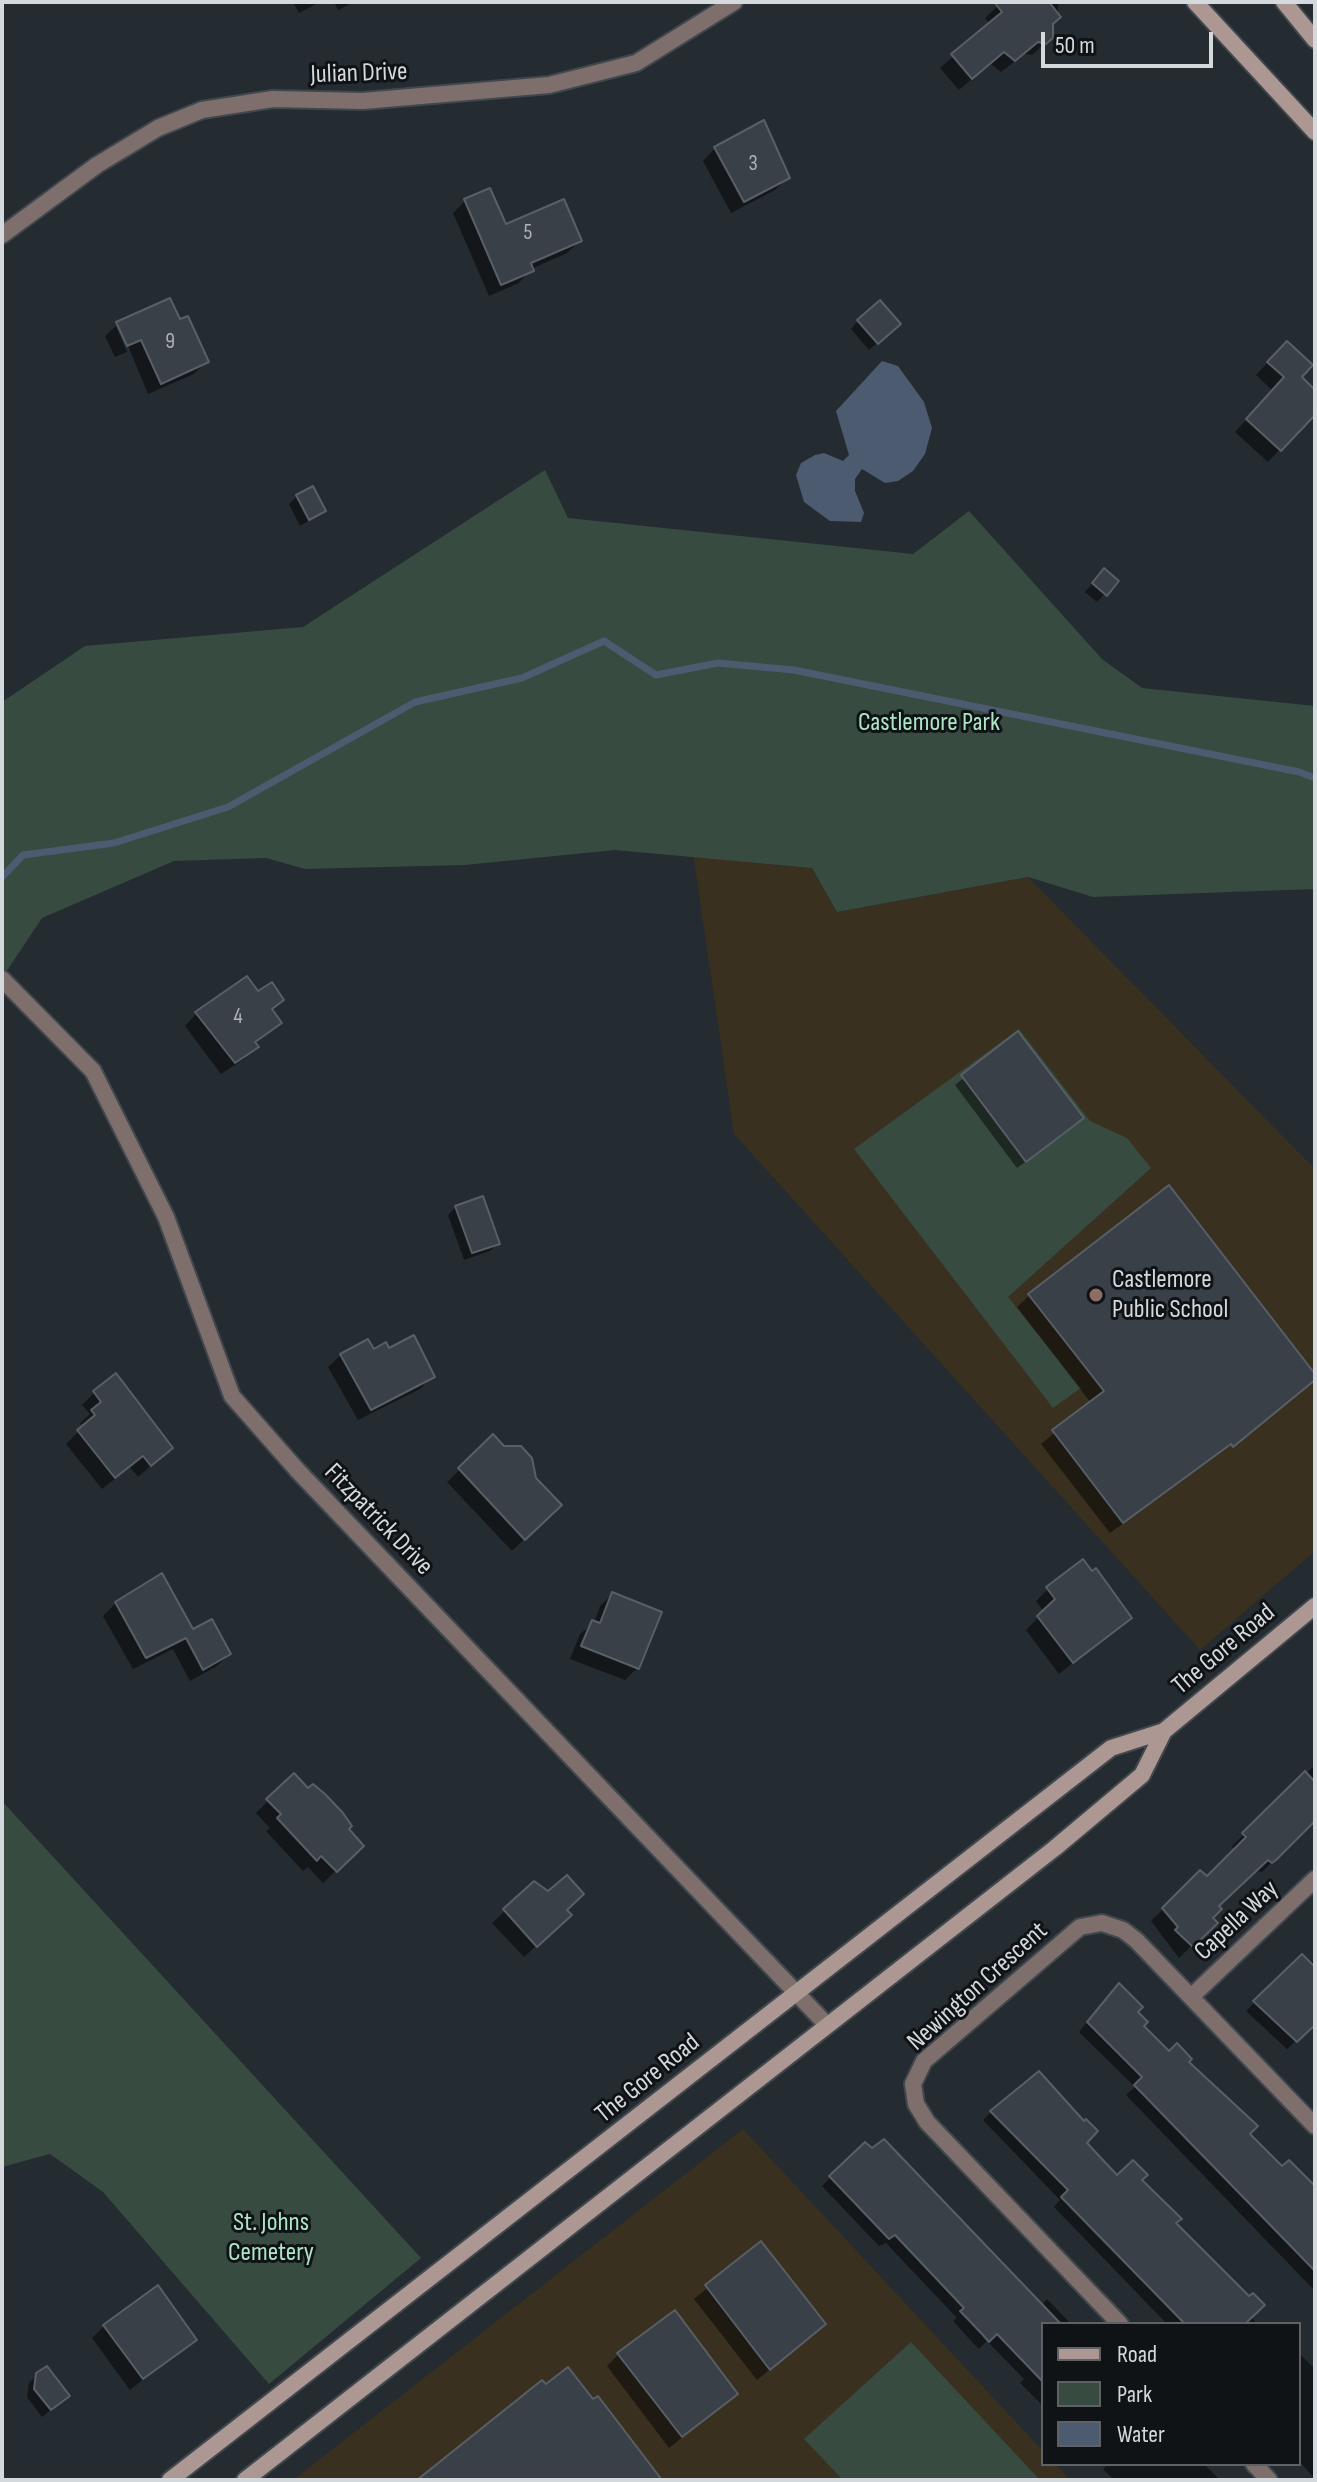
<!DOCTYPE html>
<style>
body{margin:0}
#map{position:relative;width:1317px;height:2482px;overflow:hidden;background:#242b31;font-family:"Sofia Sans Condensed",sans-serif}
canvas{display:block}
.frame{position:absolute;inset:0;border:4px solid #d4d9dd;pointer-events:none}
.legend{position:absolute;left:1041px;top:2322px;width:260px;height:144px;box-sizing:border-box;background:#101316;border:2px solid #5e6266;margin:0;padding:10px 14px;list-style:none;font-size:24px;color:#d4d9dd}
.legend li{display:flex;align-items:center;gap:16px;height:40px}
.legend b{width:40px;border:2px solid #5e6266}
.scale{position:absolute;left:1041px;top:32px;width:172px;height:36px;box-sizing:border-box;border:4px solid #d4d9dd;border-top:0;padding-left:10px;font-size:24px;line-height:28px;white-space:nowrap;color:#d4d9dd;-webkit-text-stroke:6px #101316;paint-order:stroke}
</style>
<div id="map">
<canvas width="1317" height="2482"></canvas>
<div class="frame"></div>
<ul class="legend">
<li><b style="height:10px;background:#ad9792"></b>Road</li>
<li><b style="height:22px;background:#374b40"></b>Park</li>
<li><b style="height:22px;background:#4d5b71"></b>Water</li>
</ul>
<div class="scale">50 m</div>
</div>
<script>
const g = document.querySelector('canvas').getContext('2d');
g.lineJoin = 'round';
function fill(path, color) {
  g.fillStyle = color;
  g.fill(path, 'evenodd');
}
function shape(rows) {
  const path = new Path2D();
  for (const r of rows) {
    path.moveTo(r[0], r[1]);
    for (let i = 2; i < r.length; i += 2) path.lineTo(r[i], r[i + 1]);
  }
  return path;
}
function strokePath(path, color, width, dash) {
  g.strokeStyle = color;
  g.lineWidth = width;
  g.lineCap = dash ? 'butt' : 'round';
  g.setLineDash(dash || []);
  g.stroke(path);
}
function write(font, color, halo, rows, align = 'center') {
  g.font = font + ' "Sofia Sans Condensed",sans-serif';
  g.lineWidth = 6;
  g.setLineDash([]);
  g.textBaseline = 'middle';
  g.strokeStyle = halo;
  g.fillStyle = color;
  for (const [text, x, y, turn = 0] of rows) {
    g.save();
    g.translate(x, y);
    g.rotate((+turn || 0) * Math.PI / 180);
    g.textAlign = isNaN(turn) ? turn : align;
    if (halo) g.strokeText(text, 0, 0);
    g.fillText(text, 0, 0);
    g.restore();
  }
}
fill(shape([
 [692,846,803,854,838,912,1028,877,1315,1169,1315,1551,1200,1650,734,1134],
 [743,2129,1043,2451,1043,2464,1055,2464,1070,2480,293,2480]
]), '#393020');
fill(shape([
 [545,470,568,518,913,554,969,511,1102,659,1142,688,1315,706,1315,889,1093,897,1028,877,837,912,812,868,615,850,465,865,305,869,266,858,174,861,42,918,2,978,2,702,85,646,303,627],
 [1019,1029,1090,1121,1127,1138,1151,1168,1008,1297,1081,1388,1053,1408,854,1149],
 [2,1801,421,2258,269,2384,103,2192,50,2154,2,2167],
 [911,2342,1040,2480,843,2480,804,2439]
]), '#374b40');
fill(shape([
 [882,361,898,366,924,402,932,428,925,454,913,471,898,481,885,483,862,469,855,479,855,491,864,513,861,522,830,521,804,502,796,475,801,463,815,455,824,453,843,461,849,455,836,411]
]), '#4d5b71');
fill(shape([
 [293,2,320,2,299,13],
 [334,2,354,2,338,10],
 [1002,2,1058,2,1058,17,1051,24,1051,38,1032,55,1024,54,1001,72,990,63,959,90,940,68,990,24,985,18],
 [715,148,787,178,775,190,731,213,703,161],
 [465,201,505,226,580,241,567,253,531,269,519,283,489,296,453,213],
 [858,321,891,331,869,350,851,329],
 [179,322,206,362,194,374,148,394,120,326,116,326,127,352,115,357,105,336,118,324],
 [1274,356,1315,392,1315,412,1268,462,1235,432,1273,391,1256,375],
 [297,496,324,511,300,526,289,504],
 [1097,578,1117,581,1097,602,1085,592],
 [258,994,282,1000,271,1011,279,1023,254,1044,256,1046,244,1059,221,1074,185,1026,197,1013],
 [1018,1034,1074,1126,1017,1168,955,1085],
 [456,1207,498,1243,490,1251,464,1260,448,1215],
 [1030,1295,1253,1429,1110,1533,1041,1444,1091,1403,1017,1307],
 [388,1350,432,1377,420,1389,358,1420,328,1367,341,1355],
 [94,1393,171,1448,138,1477,130,1467,102,1489,66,1444,83,1427,80,1423,90,1414,82,1405],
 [493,1437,559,1505,512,1551,447,1482],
 [161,1576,192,1632,229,1654,217,1666,190,1681,173,1649,133,1669,103,1616,116,1603],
 [1048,1589,1129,1618,1059,1674,1026,1630,1044,1612,1036,1601],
 [613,1594,637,1668,625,1680,570,1659,580,1634,594,1623,600,1606],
 [1315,1765,1315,1818,1262,1872,1255,1871,1217,1906,1210,1918,1215,1923,1179,1958,1151,1921,1200,1873,1207,1879,1235,1850,1232,1846],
 [294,1776,361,1846,323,1883,308,1867,303,1871,266,1831,270,1828,256,1813],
 [534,1884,565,1910,557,1927,524,1957,492,1923],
 [1302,1957,1309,1964,1315,1959,1315,2022,1287,2049,1246,2011],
 [1110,1994,1135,2012,1141,2026,1169,2054,1186,2062,1282,2169,1315,2190,1315,2291,1126,2095,1135,2087,1079,2032],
 [991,2112,1084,2143,1117,2178,1139,2181,1257,2324,1167,2324,1054,2207,1060,2200,983,2120],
 [865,2144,1042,2305,1047,2299,1071,2324,1043,2324,1041,2404,1020,2383,1024,2379,987,2341,979,2349,974,2344,953,2321,957,2318,886,2243,879,2246,822,2186],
 [761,2244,811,2336,757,2380,694,2299],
 [104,2326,194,2339,130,2390,92,2338],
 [1299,2353,1315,2369,1315,2479,1299,2461],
 [619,2354,736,2394,669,2448,607,2366],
 [37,2375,59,2403,42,2417,27,2397,29,2383],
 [1108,2464,1204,2464,1220,2480,1114,2480,1103,2469]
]), '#0007');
strokePath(shape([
 [2,877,23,855,114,843,228,807,415,702,522,678,604,641,656,675,718,663,794,670,1299,772,1315,778]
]), '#4d5b71', 7);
const building = shape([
 [994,2,1049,2,1061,17,1053,24,1053,38,1046,44,1038,42,1015,61,1004,52,972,79,951,54,1002,12,994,2],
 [764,120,790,178,744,202,714,147,764,120],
 [490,188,506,224,564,199,582,241,531,263,534,271,501,285,464,199,490,188],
 [170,298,180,319,188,316,209,362,161,384,141,340,127,346,116,322,170,298],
 [880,300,901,324,878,344,857,320,880,300],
 [1287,341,1313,365,1302,377,1315,390,1315,415,1281,451,1246,419,1284,377,1267,362,1287,341],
 [313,486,326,511,309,520,296,495,313,486],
 [1104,568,1119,581,1107,596,1092,583,1104,568],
 [247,976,258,991,272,982,284,1000,272,1009,282,1023,255,1042,259,1047,235,1063,195,1012,247,976],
 [1018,1031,1084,1118,1026,1162,961,1075,1018,1031],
 [1169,1185,1315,1374,1315,1380,1233,1447,1231,1444,1123,1523,1052,1430,1104,1391,1028,1294,1169,1185],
 [483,1196,500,1244,472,1253,455,1206,483,1196],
 [414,1335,435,1377,371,1410,340,1354,368,1339,374,1349,386,1342,389,1348,414,1335],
 [116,1373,173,1448,151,1466,143,1456,115,1478,77,1430,95,1415,91,1410,101,1402,93,1391,116,1373],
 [493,1434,504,1446,521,1446,532,1458,536,1478,562,1505,525,1540,458,1468,493,1434],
 [1083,1559,1092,1571,1096,1568,1132,1618,1073,1663,1037,1616,1055,1599,1046,1587,1083,1559],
 [162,1573,193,1629,212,1619,231,1654,203,1670,186,1638,146,1658,115,1602,162,1573],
 [612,1592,662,1612,639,1669,581,1646,592,1620,600,1623,612,1592],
 [1305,1771,1315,1782,1315,1821,1276,1860,1272,1863,1268,1860,1219,1906,1222,1909,1213,1918,1218,1923,1193,1947,1175,1930,1178,1927,1162,1908,1200,1870,1207,1876,1246,1837,1242,1833,1305,1771],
 [294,1773,308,1788,313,1784,325,1794,343,1813,352,1826,349,1829,364,1846,337,1872,321,1856,317,1861,277,1818,281,1814,266,1799,294,1773],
 [567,1875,584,1894,567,1910,572,1915,537,1947,503,1909,534,1881,548,1891,567,1875],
 [1302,1954,1315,1967,1315,2025,1297,2042,1253,2001,1302,1954],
 [1119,1983,1143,2007,1138,2012,1148,2022,1144,2026,1169,2051,1177,2043,1192,2059,1189,2062,1258,2126,1250,2134,1282,2166,1289,2160,1315,2186,1315,2271,1134,2085,1142,2077,1087,2022,1119,1983],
 [1039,2071,1084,2121,1086,2119,1098,2131,1087,2143,1117,2175,1133,2160,1148,2175,1142,2180,1182,2219,1176,2223,1249,2296,1253,2293,1265,2305,1245,2324,1185,2324,1061,2197,1068,2190,990,2111,1039,2071],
 [884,2139,1061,2324,1043,2324,1043,2382,997,2334,989,2342,983,2335,960,2311,964,2308,895,2235,889,2239,829,2176,865,2142,872,2148,884,2139],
 [761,2241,826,2324,770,2370,705,2285,761,2241],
 [158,2285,197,2340,143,2379,103,2325,158,2285],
 [675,2310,738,2394,682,2437,617,2353,675,2310],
 [47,2366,70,2396,51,2410,34,2389,36,2373,47,2366],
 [568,2367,593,2399,598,2396,662,2480,417,2480,542,2380,546,2384,568,2367]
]);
fill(building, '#394047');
strokePath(building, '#585f67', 2);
const minor = shape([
 [2,235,97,165,158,128,202,110,273,99,363,101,549,85,636,63,734,2],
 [2,979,93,1071,166,1217,232,1396,298,1471,826,2024],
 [1191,1997,1315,1879],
 [1120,2324,927,2122,916,2104,913,2084,924,2061,1080,1927,1102,1923,1123,1930,1136,1940,1315,2126],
 [1254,2464,1269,2480]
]);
const secondary = shape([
 [1195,2,1315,132],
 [1284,2,1315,40],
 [170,2480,1111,1748,1164,1731,1315,1606],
 [245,2480,1055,1848,1142,1775,1164,1731]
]);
strokePath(minor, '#40474d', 20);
strokePath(secondary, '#40474d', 20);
strokePath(minor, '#7e6f6d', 16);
strokePath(secondary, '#ad9792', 16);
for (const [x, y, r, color] of [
 [1096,1295,8,"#8d6e63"]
]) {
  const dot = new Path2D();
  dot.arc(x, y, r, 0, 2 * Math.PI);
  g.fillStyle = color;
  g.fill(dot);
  strokePath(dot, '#101316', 3);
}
write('22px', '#adb3b8', null, [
 ["3",753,164],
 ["5",528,233],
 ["9",170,342],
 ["4",238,1017]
]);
write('26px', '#d4d9dd', '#101316', [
 ["Julian Drive",359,74,-2],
 ["Fitzpatrick Drive",378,1520,46],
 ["The Gore Road",1224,1650,-40],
 ["Capella Way",1237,1921,-43],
 ["Newington Crescent",978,1987,-42],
 ["The Gore Road",648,2079,-39]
]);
write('26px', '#ade5c7', '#101316', [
 ["Castlemore Park",929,723],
 ["St. Johns",271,2223],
 ["Cemetery",271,2253]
]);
write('26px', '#d4d9dd', '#101316', [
 ["Castlemore",1112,1280],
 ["Public School",1112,1310]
], 'left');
</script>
